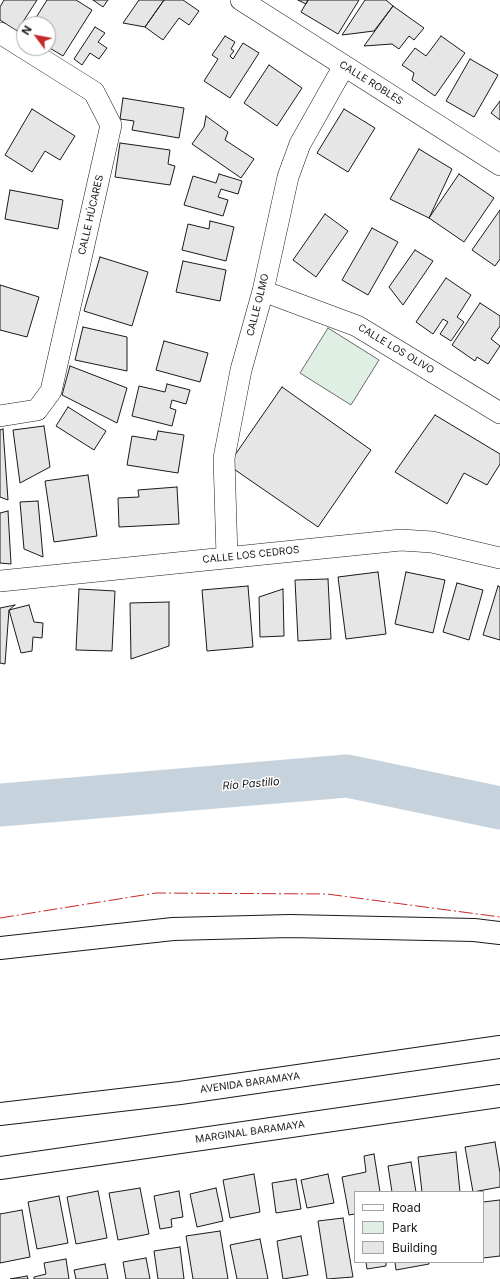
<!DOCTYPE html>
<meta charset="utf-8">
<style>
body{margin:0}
#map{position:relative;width:500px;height:1279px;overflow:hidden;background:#fff;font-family:Inter,sans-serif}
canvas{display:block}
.legend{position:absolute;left:354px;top:1191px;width:130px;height:72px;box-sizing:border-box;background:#fff;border:1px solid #a3a3a3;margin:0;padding:5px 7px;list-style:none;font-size:12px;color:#1a1a1a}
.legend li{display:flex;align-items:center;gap:8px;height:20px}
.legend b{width:20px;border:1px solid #a3a3a3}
.north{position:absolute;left:16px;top:16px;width:40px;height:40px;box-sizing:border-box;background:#fff;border:1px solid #a3a3a3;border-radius:50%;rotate:302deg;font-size:11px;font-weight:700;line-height:16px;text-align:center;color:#1a1a1a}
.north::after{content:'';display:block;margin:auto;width:14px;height:18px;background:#c62828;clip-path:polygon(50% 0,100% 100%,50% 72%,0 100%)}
</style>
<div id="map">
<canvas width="500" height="1279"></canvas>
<ul class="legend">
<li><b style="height:5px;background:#fff"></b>Road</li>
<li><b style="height:11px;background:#e0efe3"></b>Park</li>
<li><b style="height:11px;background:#e6e6e6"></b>Building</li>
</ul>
<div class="north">N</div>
</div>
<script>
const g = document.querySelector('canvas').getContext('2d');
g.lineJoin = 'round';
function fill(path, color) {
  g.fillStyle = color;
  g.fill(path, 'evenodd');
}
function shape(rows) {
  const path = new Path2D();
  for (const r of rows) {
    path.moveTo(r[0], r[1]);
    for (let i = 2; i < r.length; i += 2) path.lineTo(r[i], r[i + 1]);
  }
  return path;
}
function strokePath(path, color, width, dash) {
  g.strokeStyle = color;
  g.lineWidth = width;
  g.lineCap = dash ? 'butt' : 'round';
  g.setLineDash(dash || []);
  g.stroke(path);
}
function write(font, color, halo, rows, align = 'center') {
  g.font = font + ' Inter,sans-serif';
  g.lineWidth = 3;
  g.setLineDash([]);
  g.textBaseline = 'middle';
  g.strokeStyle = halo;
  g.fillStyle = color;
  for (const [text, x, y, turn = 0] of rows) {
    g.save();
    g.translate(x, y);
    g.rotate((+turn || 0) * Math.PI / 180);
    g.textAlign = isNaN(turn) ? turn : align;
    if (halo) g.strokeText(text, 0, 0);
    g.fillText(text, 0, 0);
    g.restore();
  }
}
const green = shape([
 [328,328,379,360,351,405,300,373,328,328]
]);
fill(green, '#e0efe3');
strokePath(green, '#6a6a6a', 1);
strokePath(shape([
 [0,805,347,776,500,808]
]), '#c6d2dc', 43);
const building = shape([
 [4,0,37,0,17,31,0,20,0,7,4,0],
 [47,0,76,0,92,10,63,56,48,47,48,24,32,24,47,0],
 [93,0,108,0,103,7,93,0],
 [139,0,164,0,145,27,123,23,139,0],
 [164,0,183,0,199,11,189,25,179,18,163,40,145,27,164,0],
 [298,0,308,0,306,4,298,0],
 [308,0,359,0,338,34,301,12,308,0],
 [365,0,386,0,393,6,374,31,342,35,365,0],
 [393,6,424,28,414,40,409,36,399,49,392,44,364,46,393,6],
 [95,27,105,33,98,42,107,48,99,59,90,53,82,65,74,59,95,27],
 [225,36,235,42,231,49,234,51,230,56,233,59,243,43,259,53,230,98,204,81,218,59,212,55,225,36],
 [441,36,465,53,435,96,412,80,414,73,402,65,415,48,426,56,441,36],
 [470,59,498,75,474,117,446,101,470,59],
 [269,65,302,88,277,126,244,103,269,65],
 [123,98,184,108,179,138,132,130,134,121,120,119,123,98],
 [500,101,500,120,491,113,500,101],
 [32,109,75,136,60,160,45,151,32,172,5,155,32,109],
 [344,109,375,128,348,172,317,153,344,109],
 [206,116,228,132,225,140,254,159,241,178,192,144,204,127,206,116],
 [120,143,170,150,168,164,175,166,170,185,115,177,120,143],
 [419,149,452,169,429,218,390,199,419,149],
 [219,174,242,181,238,194,221,189,218,197,228,200,223,216,184,205,193,176,216,183,219,174],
 [459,174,494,198,464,242,429,218,459,174],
 [10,190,63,200,58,229,5,219,10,190],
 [500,210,500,259,495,266,472,250,500,210],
 [325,214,348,231,316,277,293,260,325,214],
 [210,221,234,227,226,261,182,250,188,224,209,229,210,221],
 [372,228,398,242,368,295,342,280,372,228],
 [415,250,433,261,403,305,389,287,415,250],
 [100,257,148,272,132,326,84,311,100,257],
 [183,261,226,270,220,301,176,292,183,261],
 [446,278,471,295,457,317,464,322,451,341,440,334,448,322,443,319,433,334,416,322,446,278],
 [0,285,39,297,27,337,0,330,0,285],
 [480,303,500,316,500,326,491,339,500,346,488,364,477,357,475,361,452,345,480,303],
 [83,327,127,337,127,371,75,360,83,327],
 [164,341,208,353,200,382,156,370,164,341],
 [70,366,127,388,117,423,62,395,70,366],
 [167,384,190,390,186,404,172,400,170,408,176,410,172,426,132,416,139,386,165,392,167,384],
 [282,387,371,450,318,527,228,465,282,387],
 [68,407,106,431,94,450,56,426,68,407],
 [435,415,500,454,500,464,487,485,464,473,447,504,395,472,435,415],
 [44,426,50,467,20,483,13,430,44,426],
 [3,429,8,500,0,497,0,430,3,429],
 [158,431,184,435,178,473,127,465,132,436,156,440,158,431],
 [88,475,97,536,54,542,45,481,88,475],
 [177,487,179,524,119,527,118,498,139,497,138,490,177,487],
 [38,501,43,557,24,549,20,502,38,501],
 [8,511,11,564,0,563,0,513,8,511],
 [378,572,386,634,346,639,338,577,378,572],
 [406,572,445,580,433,633,395,624,406,572],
 [328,579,331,639,298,641,295,580,328,579],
 [457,583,483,590,469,640,443,632,457,583],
 [248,586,253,647,207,651,202,590,248,586],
 [498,586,500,587,500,640,483,635,498,586],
 [79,589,115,591,112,651,76,650,79,589],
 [283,589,284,636,260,637,259,597,283,589],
 [169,602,169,646,131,659,130,603,169,602],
 [15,605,9,610,5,664,0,663,0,608,15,605],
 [29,605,34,622,43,623,42,638,33,637,32,651,21,653,9,610,29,605],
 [495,1142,500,1173,500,1187,473,1192,465,1147,495,1142],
 [456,1152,460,1192,422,1192,418,1157,456,1152],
 [374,1154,380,1192,355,1192,355,1214,349,1215,342,1177,366,1172,364,1156,374,1154],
 [411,1162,416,1192,392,1192,388,1166,411,1162],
 [254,1174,260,1212,230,1218,223,1180,254,1174],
 [328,1174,334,1203,307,1208,301,1180,328,1174],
 [296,1179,301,1209,276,1213,272,1183,296,1179],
 [140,1188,149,1234,118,1240,109,1193,140,1188],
 [216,1188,223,1221,197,1227,190,1194,216,1188],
 [98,1191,107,1238,76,1244,67,1197,98,1191],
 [179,1191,183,1217,171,1219,172,1227,160,1229,154,1196,179,1191],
 [59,1196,68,1243,37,1249,28,1202,59,1196],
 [500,1200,500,1256,483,1258,483,1202,500,1200],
 [22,1210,30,1257,0,1263,0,1214,22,1210],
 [343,1218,353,1277,327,1279,318,1221,343,1218],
 [220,1231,228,1279,193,1279,186,1236,220,1231],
 [301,1236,308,1275,283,1279,277,1241,301,1236],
 [260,1239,268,1279,237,1279,230,1245,260,1239],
 [180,1247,184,1279,158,1279,154,1251,180,1247],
 [146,1258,150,1279,126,1279,123,1262,146,1258],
 [66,1259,69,1279,34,1279,34,1277,46,1274,44,1263,66,1259],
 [366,1262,386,1262,386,1266,367,1269,366,1262],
 [395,1262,429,1262,429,1264,396,1270,395,1262],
 [105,1264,108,1279,76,1279,74,1270,105,1264],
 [27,1276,28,1279,10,1279,27,1276]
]);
fill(building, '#e6e6e6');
strokePath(building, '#1a1a1a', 1);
const minor = shape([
 [241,0,500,165],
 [0,33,94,92,111,125,51,391,37,410,0,416],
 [263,291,357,326,500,413],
 [227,557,224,458,241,370,263,291,288,177,300,144,344,66],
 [0,581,401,540,432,542,500,558]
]);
const tertiary = shape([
 [0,1168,500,1096]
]);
const trunk = shape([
 [0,948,173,929,290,926,474,930,500,933],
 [0,1114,180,1093,500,1047]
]);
strokePath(minor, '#1a1a1a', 22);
strokePath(tertiary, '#1a1a1a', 24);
strokePath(trunk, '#1a1a1a', 24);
strokePath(minor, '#fff', 21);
strokePath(tertiary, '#fff', 22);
strokePath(trunk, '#fff', 22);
strokePath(shape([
 [0,918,156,893,327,894,500,917]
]), '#c62828', 1, [14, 3, 2, 3]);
write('10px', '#1a1a1a', '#fff', [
 ["CALLE ROBLES",371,83,32],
 ["CALLE HÚCARES",91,215,-77],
 ["CALLE OLMO",258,305,-76],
 ["CALLE LOS OLIVO",396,349,31],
 ["CALLE LOS CEDROS",251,555,-6],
 ["AVENIDA BARAMAYA",250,1083,-8],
 ["MARGINAL BARAMAYA",250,1132,-8]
]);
write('italic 11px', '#1a1a1a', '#fff', [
 ["Río Pastillo",251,784,-5]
]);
</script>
